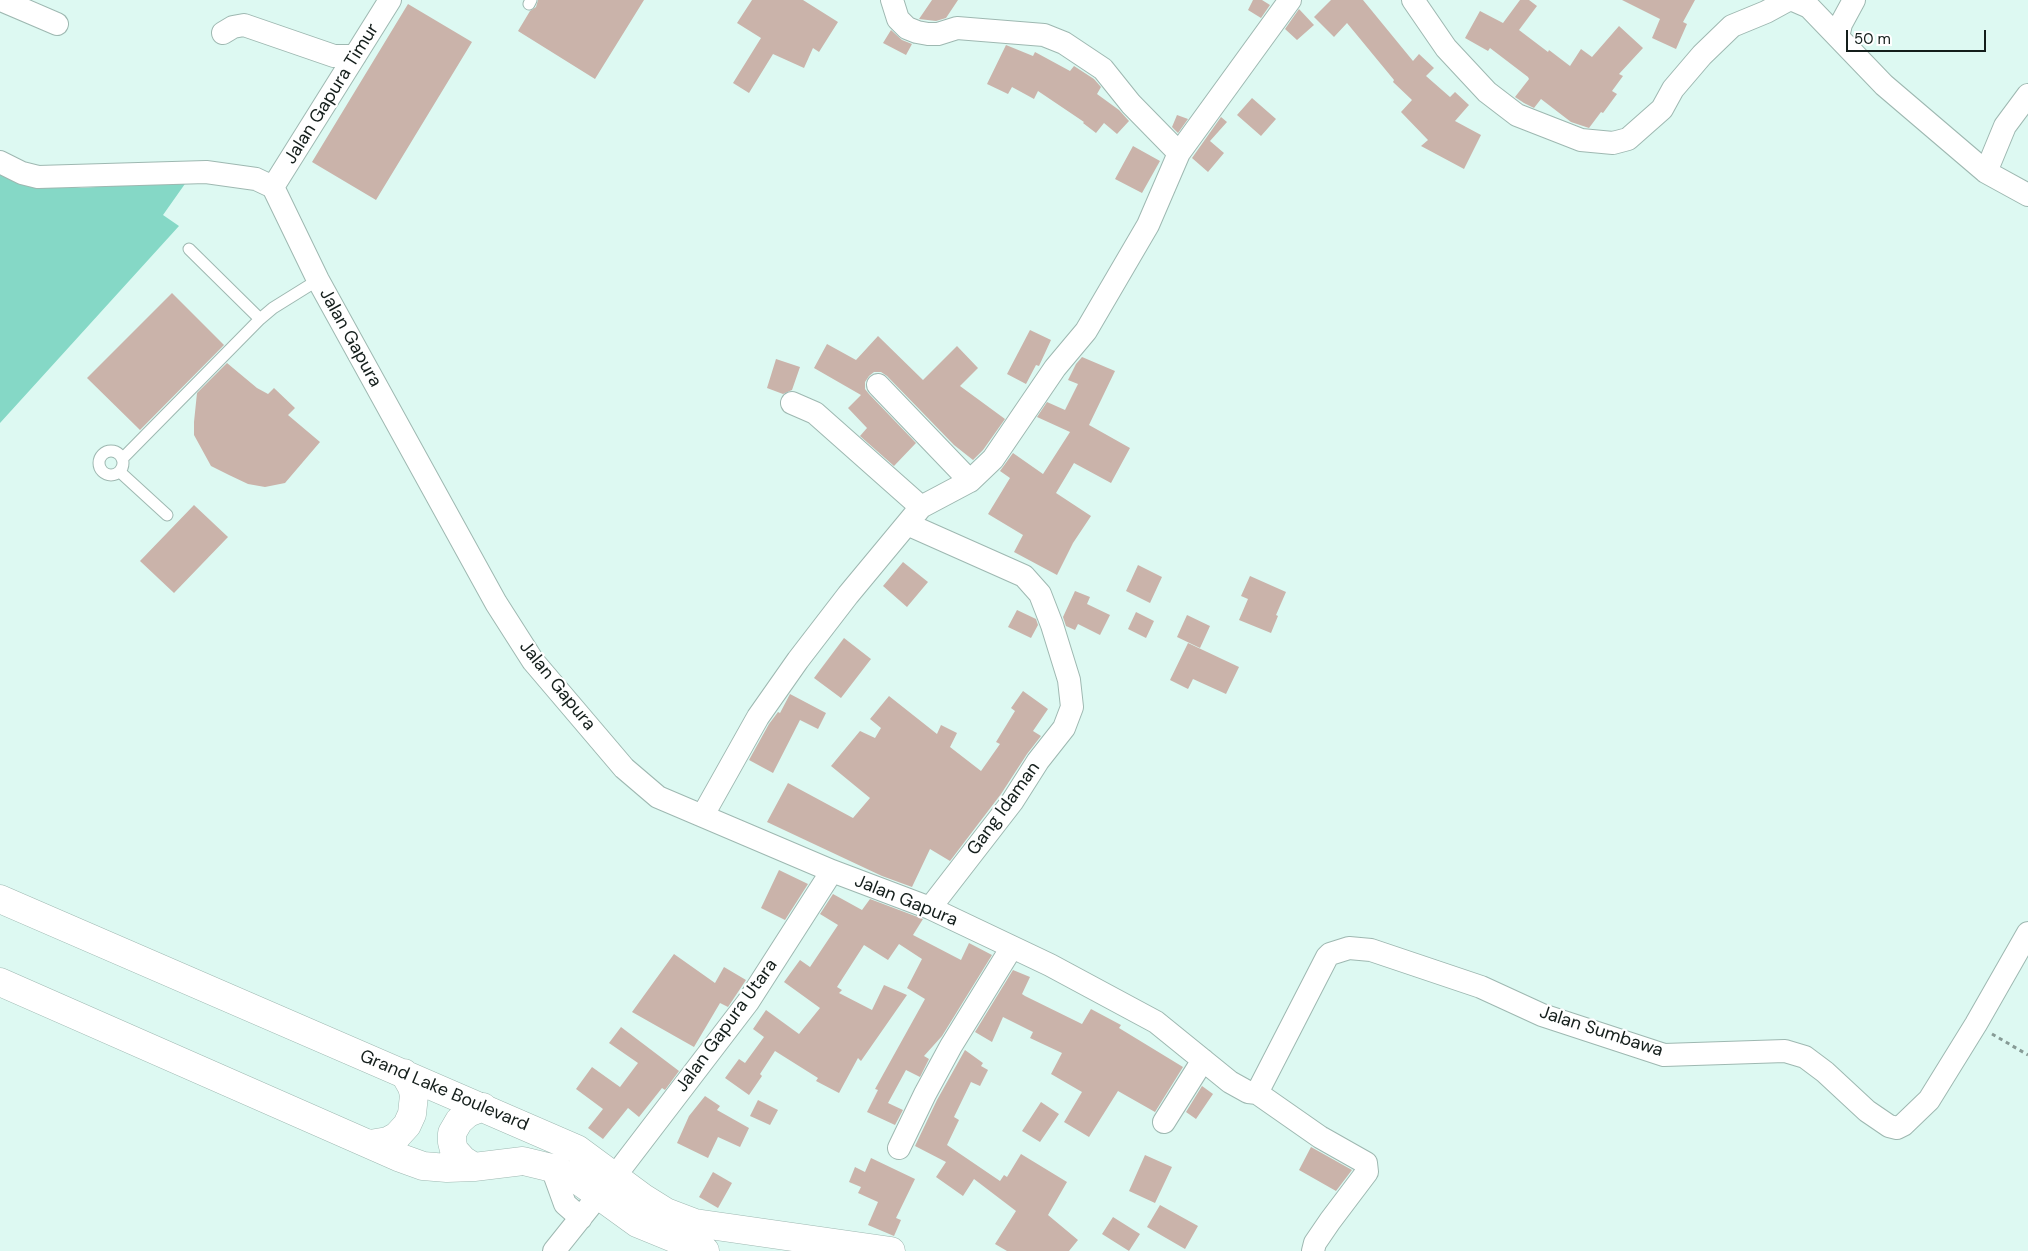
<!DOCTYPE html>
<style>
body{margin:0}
#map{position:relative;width:2028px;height:1251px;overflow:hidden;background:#ddf9f2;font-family:"DM Sans",sans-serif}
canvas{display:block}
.scale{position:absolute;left:1846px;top:30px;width:140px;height:22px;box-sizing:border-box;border:2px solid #141e1b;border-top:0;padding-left:6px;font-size:15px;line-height:18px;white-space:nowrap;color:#141e1b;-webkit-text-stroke:4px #fff;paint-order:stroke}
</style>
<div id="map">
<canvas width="2028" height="1251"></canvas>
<div class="scale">50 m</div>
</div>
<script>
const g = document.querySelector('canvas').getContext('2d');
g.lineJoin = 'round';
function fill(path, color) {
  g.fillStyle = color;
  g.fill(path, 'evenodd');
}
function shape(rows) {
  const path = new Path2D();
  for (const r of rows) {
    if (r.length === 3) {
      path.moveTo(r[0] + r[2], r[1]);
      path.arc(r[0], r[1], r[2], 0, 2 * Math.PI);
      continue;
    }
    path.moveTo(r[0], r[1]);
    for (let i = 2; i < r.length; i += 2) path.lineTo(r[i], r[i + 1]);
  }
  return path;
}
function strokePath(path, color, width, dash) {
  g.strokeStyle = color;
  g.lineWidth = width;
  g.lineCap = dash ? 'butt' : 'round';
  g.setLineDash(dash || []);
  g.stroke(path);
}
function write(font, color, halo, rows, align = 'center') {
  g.font = font + ' "DM Sans",sans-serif';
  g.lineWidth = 4.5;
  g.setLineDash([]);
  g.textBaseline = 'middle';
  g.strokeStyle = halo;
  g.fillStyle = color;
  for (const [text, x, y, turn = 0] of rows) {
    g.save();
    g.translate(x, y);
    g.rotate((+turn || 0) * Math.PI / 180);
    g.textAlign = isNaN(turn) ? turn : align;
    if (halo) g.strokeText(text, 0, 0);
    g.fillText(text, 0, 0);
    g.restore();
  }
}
fill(shape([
 [0,172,10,177,81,188,187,181,163,215,179,226,0,423]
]), '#85d8c6');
fill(shape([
 [538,0,644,0,595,79,518,31,530,11,536,7],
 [752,0,803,0,838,22,819,52,813,48,804,68,773,54,749,93,733,83,761,38,737,23],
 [932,0,958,0,946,18,936,21,919,19],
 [1253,0,1262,0,1270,5,1261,18,1248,10],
 [1331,0,1363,0,1413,61,1419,54,1434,68,1426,76,1450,97,1455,92,1469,105,1455,121,1481,135,1464,169,1421,146,1428,140,1401,112,1412,100,1393,82,1394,80,1347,23,1334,37,1314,17],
 [1520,0,1529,0,1537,6,1519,30,1548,52,1549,50,1570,66,1581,49,1592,57,1619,26,1643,48,1619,74,1623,76,1612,91,1617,94,1603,113,1601,112,1589,128,1571,122,1541,99,1534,108,1524,103,1515,97,1529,79,1528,77,1490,48,1488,51,1465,38,1480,11,1503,23],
 [1622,0,1695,0,1683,22,1687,24,1676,49,1652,38,1660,19],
 [408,4,472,42,376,200,312,162],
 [1299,9,1314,25,1297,40,1285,29],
 [891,30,902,40,912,44,906,55,883,43],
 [1006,45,1033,56,1035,52,1070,71,1074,66,1094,79,1101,87,1097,94,1119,110,1129,121,1117,134,1104,123,1096,133,1083,123,1084,122,1038,91,1034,99,1012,87,1008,94,987,84],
 [1252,98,1276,119,1261,136,1237,115],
 [1177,115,1188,119,1178,133,1172,127],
 [1221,117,1227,122,1210,141,1224,153,1208,172,1192,158],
 [1133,146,1160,161,1142,193,1115,179],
 [172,293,224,345,140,430,87,378],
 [1030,330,1051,340,1039,366,1036,365,1026,384,1007,374],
 [878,336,923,380,957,346,978,368,960,386,1005,419,983,450,973,460,954,445,887,376,881,372,874,372,869,376,865,382,865,389,869,394,916,443,894,466,860,436,867,428,848,408,861,395,814,368,827,344,856,360],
 [1082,357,1115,371,1089,425,1130,448,1111,483,1074,463,1056,493,1091,516,1073,543,1057,575,1014,552,1023,535,988,514,1010,478,1000,471,1013,453,1043,474,1070,432,1037,417,1047,402,1065,410,1078,384,1068,380,1076,364],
 [776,359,800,367,792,390,783,394,767,388],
 [227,363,257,388,268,394,274,388,295,408,288,415,320,442,285,483,265,487,248,484,229,475,211,466,194,435,194,422,197,393],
 [194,505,228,537,174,593,140,561],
 [903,562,928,582,907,607,883,586],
 [1138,565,1162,577,1150,603,1126,591],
 [1250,576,1286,592,1276,615,1278,616,1271,633,1239,620,1248,599,1241,596],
 [1075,591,1090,597,1087,604,1110,615,1100,635,1078,624,1075,630,1066,626,1063,617],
 [1017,610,1036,619,1038,625,1031,638,1008,627],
 [1136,612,1154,621,1146,638,1128,629],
 [1187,615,1210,626,1200,648,1177,637],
 [844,638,871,659,841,698,814,678],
 [1188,643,1239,667,1226,694,1193,679,1188,689,1170,680],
 [1023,691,1048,709,1033,731,1041,736,1027,754,1001,794,950,861,930,849,912,887,882,876,767,822,788,783,853,818,870,798,831,766,860,731,875,738,881,728,870,719,889,696,937,734,941,725,957,733,950,747,981,771,1000,744,996,742,1015,711,1011,708],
 [790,694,826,713,818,729,800,720,773,773,749,760,769,724,778,712,780,713],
 [779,870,808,884,785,920,761,908],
 [833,894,862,910,870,899,923,919,913,935,961,960,969,943,992,955,942,1036,924,1056,929,1059,920,1077,906,1070,888,1103,903,1110,895,1125,867,1112,878,1090,875,1089,925,999,907,988,922,959,899,944,888,960,864,945,837,987,842,990,839,993,872,1010,884,985,907,995,861,1061,858,1058,839,1093,816,1081,818,1078,775,1051,760,1074,762,1076,749,1095,725,1078,739,1059,745,1063,764,1037,753,1029,766,1010,799,1034,820,1008,784,982,800,960,810,967,838,925,820,914],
 [674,954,715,983,724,967,746,980,728,1007,720,1003,694,1047,632,1012],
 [1013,970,1030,977,1022,994,1025,996,1082,1024,1091,1009,1121,1025,1119,1028,1183,1067,1155,1112,1118,1091,1089,1137,1064,1122,1082,1092,1051,1074,1062,1053,1030,1038,1033,1032,1003,1017,992,1042,975,1032],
 [621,1027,679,1071,665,1090,662,1088,639,1117,628,1108,603,1139,588,1128,603,1109,576,1089,592,1067,620,1087,638,1063,609,1043],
 [965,1050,983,1063,981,1066,988,1070,980,1086,971,1082,954,1117,959,1120,947,1145,1000,1181,1004,1175,1007,1177,1021,1154,1067,1182,1048,1215,1078,1240,1069,1251,1007,1251,995,1244,1016,1211,974,1179,963,1196,936,1177,946,1162,915,1146,937,1100],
 [1202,1086,1213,1094,1196,1119,1186,1112],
 [705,1096,720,1106,717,1110,749,1128,740,1147,718,1137,708,1158,677,1143,689,1116],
 [758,1100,778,1110,770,1125,750,1116],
 [1041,1102,1059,1114,1040,1142,1022,1131],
 [1311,1147,1352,1170,1336,1191,1299,1170],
 [1145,1155,1172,1167,1155,1203,1129,1191],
 [871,1158,915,1179,896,1218,901,1220,894,1236,868,1225,878,1202,858,1193,861,1187,849,1182,855,1167,865,1172],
 [713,1172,732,1183,718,1208,699,1197],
 [1160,1205,1198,1226,1185,1249,1147,1227],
 [1113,1217,1140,1234,1129,1251,1102,1234]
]), '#cab3aa');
const service = shape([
 [529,4,531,0],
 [189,249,260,319],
 [111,463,12],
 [122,459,260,319,273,308,318,280],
 [120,472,167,515]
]);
const minor = shape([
 [1,0,57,24],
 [892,0,898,19,907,28,917,32,928,34,938,34,957,28,1044,35,1064,43,1103,69,1131,104,1179,153],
 [1413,0,1446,48,1487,92,1517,115,1581,140,1613,143,1628,139,1662,109,1673,89,1702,55,1732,26,1766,12,1788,0],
 [1793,0,1809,7,1884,85,1986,172,2028,195],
 [223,33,233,27,244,25,334,56,355,56],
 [1838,37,1841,24,1854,0],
 [0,162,22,173,38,177,206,172,256,179,273,187,318,280,496,603,533,661,624,768,658,797,832,871,930,908,1050,965,1156,1022,1230,1082,1248,1092,1257,1093],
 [1986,172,2005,126,2028,95],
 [273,187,390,0],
 [878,385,970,481],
 [792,403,815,413,921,507],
 [907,524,1024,576,1040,594,1052,625,1069,680,1072,707,1064,728,1038,761,1012,802,930,908],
 [703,815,758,717,798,660,848,595,921,507,970,481,993,459,1055,368,1086,331,1148,225,1179,153,1290,0],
 [1257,1093,1327,957,1330,954,1349,948,1371,950,1481,987,1542,1015,1664,1055,1785,1051,1805,1057,1825,1072,1867,1111,1889,1126,1897,1128,1903,1125,1929,1100,1976,1024,2028,933],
 [1257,1093,1320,1137,1366,1163,1367,1172,1330,1221,1315,1243,1313,1251],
 [1164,1122,1203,1060],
 [899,1148,925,1094,951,1046,1012,947],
 [552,1168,565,1204,581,1218],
 [615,1176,748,1002,832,871],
 [554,1251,598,1196]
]);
const tertiary = shape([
 [0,899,577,1149,642,1197,666,1212,695,1223,891,1251],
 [0,982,398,1157,423,1166,447,1168,474,1167,523,1161,552,1168,579,1181,637,1223,705,1251],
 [370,1144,388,1141,397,1136,407,1125,412,1114,414,1095,412,1087,404,1073],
 [474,1167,463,1160,454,1150,452,1142,452,1133,459,1121,468,1113,483,1107]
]);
strokePath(service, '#9eb8b1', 13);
strokePath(minor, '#9eb8b1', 24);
strokePath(tertiary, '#9eb8b1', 29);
strokePath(shape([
 [1992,1034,2028,1055]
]), '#879b96', 3, [4, 4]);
strokePath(service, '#fff', 11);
strokePath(minor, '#fff', 22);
strokePath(tertiary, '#fff', 28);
write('18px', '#141e1b', '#fff', [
 ["Jalan Gapura Timur",332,94,-58],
 ["Jalan Gapura",350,338,61],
 ["Jalan Gapura",557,686,51],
 ["Gang Idaman",1004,809,-54],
 ["Jalan Gapura",906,901,22],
 ["Jalan Gapura Utara",727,1026,-54],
 ["Jalan Sumbawa",1601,1032,18],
 ["Grand Lake Boulevard",444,1091,23]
]);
</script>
